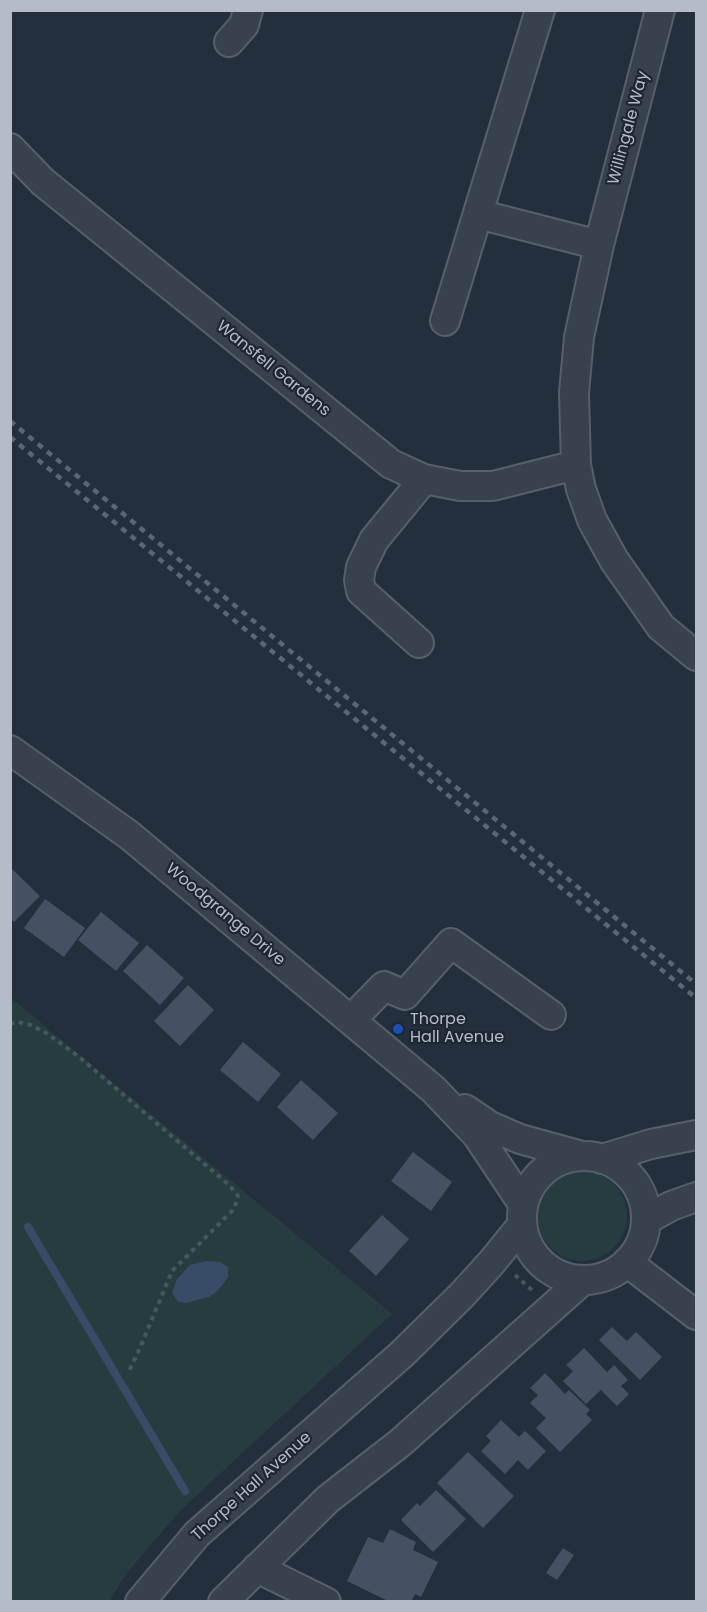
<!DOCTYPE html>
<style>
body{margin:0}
#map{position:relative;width:707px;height:1612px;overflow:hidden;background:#242f3e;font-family:Poppins,sans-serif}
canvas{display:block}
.frame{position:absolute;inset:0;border:12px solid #b4bcc9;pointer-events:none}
</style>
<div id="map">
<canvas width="707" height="1612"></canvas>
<div class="frame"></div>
</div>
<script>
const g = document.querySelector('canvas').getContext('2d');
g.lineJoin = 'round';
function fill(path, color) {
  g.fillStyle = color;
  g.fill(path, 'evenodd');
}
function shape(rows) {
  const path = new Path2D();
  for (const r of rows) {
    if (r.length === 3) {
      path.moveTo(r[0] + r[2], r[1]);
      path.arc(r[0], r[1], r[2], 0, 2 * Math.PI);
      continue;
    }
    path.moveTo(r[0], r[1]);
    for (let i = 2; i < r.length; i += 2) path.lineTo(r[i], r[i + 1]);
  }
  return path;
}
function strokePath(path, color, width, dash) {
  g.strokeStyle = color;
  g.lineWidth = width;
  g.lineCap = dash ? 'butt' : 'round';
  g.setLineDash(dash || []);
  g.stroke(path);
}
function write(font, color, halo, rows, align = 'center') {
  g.font = font + ' Poppins,sans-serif';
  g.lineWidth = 4.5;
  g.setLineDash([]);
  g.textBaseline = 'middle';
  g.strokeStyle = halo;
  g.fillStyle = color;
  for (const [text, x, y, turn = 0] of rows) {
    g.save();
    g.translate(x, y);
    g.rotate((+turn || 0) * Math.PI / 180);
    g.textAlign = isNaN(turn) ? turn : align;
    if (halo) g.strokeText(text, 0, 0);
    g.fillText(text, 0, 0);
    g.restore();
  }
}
fill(shape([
 [10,997,392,1314,180,1511,127,1573,109,1601,11,1601],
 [582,1216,45]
]), '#263c3f');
fill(shape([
 [206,1261,220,1262,228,1267,228,1277,224,1283,215,1293,209,1297,186,1303,178,1302,172,1293,177,1279,190,1265]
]), '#394c67');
strokePath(shape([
 [28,1227,185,1491]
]), '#394c67', 8);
fill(shape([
 [10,867,40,896,14,922,10,918],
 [45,899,85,928,64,957,24,928],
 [101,912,139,943,116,971,78,940],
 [147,945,184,978,160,1005,123,971],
 [188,985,214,1010,180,1046,154,1021],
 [243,1042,281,1074,258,1102,220,1070],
 [301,1080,338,1113,313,1140,277,1107],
 [413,1152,452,1182,431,1211,391,1181],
 [382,1215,409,1239,376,1276,349,1251],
 [612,1327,627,1341,636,1332,662,1357,640,1380,599,1340],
 [584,1348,607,1372,614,1365,628,1380,621,1386,629,1394,617,1406,601,1390,586,1404,563,1381,573,1371,566,1365],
 [545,1373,565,1394,569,1390,590,1410,586,1414,592,1420,560,1452,536,1428,546,1418,530,1403,538,1395,530,1388],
 [501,1420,519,1437,525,1431,546,1451,528,1470,518,1460,505,1474,481,1451,491,1441,486,1436],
 [468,1452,514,1496,483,1528,437,1483],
 [436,1490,466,1519,433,1552,401,1520,417,1503,420,1506],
 [390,1529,416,1542,413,1550,438,1562,421,1597,415,1594,411,1602,390,1602,347,1581,368,1537,383,1543],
 [563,1548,574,1555,557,1580,546,1573]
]), '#455162');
const minor = shape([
 [660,10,599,245,579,337,574,393,576,465,581,489,592,520,614,560,661,627,696,656],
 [229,42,244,25,248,10],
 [10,148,43,182,391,464,424,479,460,486,493,486,576,465],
 [478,214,599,245],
 [445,321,540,10],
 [419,643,361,591,359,580,361,567,374,540,424,479],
 [10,750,129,835,433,1089,477,1135,523,1204],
 [351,1020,384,986,405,995,451,943,551,1015],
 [465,1109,490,1126,520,1139,582,1156],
 [584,1218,62],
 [602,1159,651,1144,696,1135],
 [646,1220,671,1206,696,1197],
 [627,1262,696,1315],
 [257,1568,326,1602],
 [140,1602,197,1534,402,1354,462,1295,492,1262,522,1225],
 [223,1602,328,1499,400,1443,583,1280]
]);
strokePath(minor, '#565f6c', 32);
strokePath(shape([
 [10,1024,18,1022,31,1025,46,1033,78,1056,229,1185,238,1196,234,1209,172,1271,140,1348,129,1371],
 [515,1275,532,1290]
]), '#44595c', 4, [4.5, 4.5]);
strokePath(minor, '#38414e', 28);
strokePath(shape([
 [10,421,696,984],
 [10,437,696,998]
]), '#5a6575', 4.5, [6, 6]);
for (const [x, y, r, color] of [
 [398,1029,6,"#1a4fb4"]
]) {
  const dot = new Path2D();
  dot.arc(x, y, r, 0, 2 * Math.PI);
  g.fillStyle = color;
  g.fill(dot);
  strokePath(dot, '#1d2633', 2);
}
write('16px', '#b4bcc9', '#1d2633', [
 ["Willingale Way",629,128,-75],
 ["Wansfell Gardens",273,369,39],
 ["Woodgrange Drive",225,915,40],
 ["Thorpe Hall Avenue",252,1487,-42]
]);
write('16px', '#b4bcc9', '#1d2633', [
 ["Thorpe",410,1020],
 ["Hall Avenue",410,1038]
], 'left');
</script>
